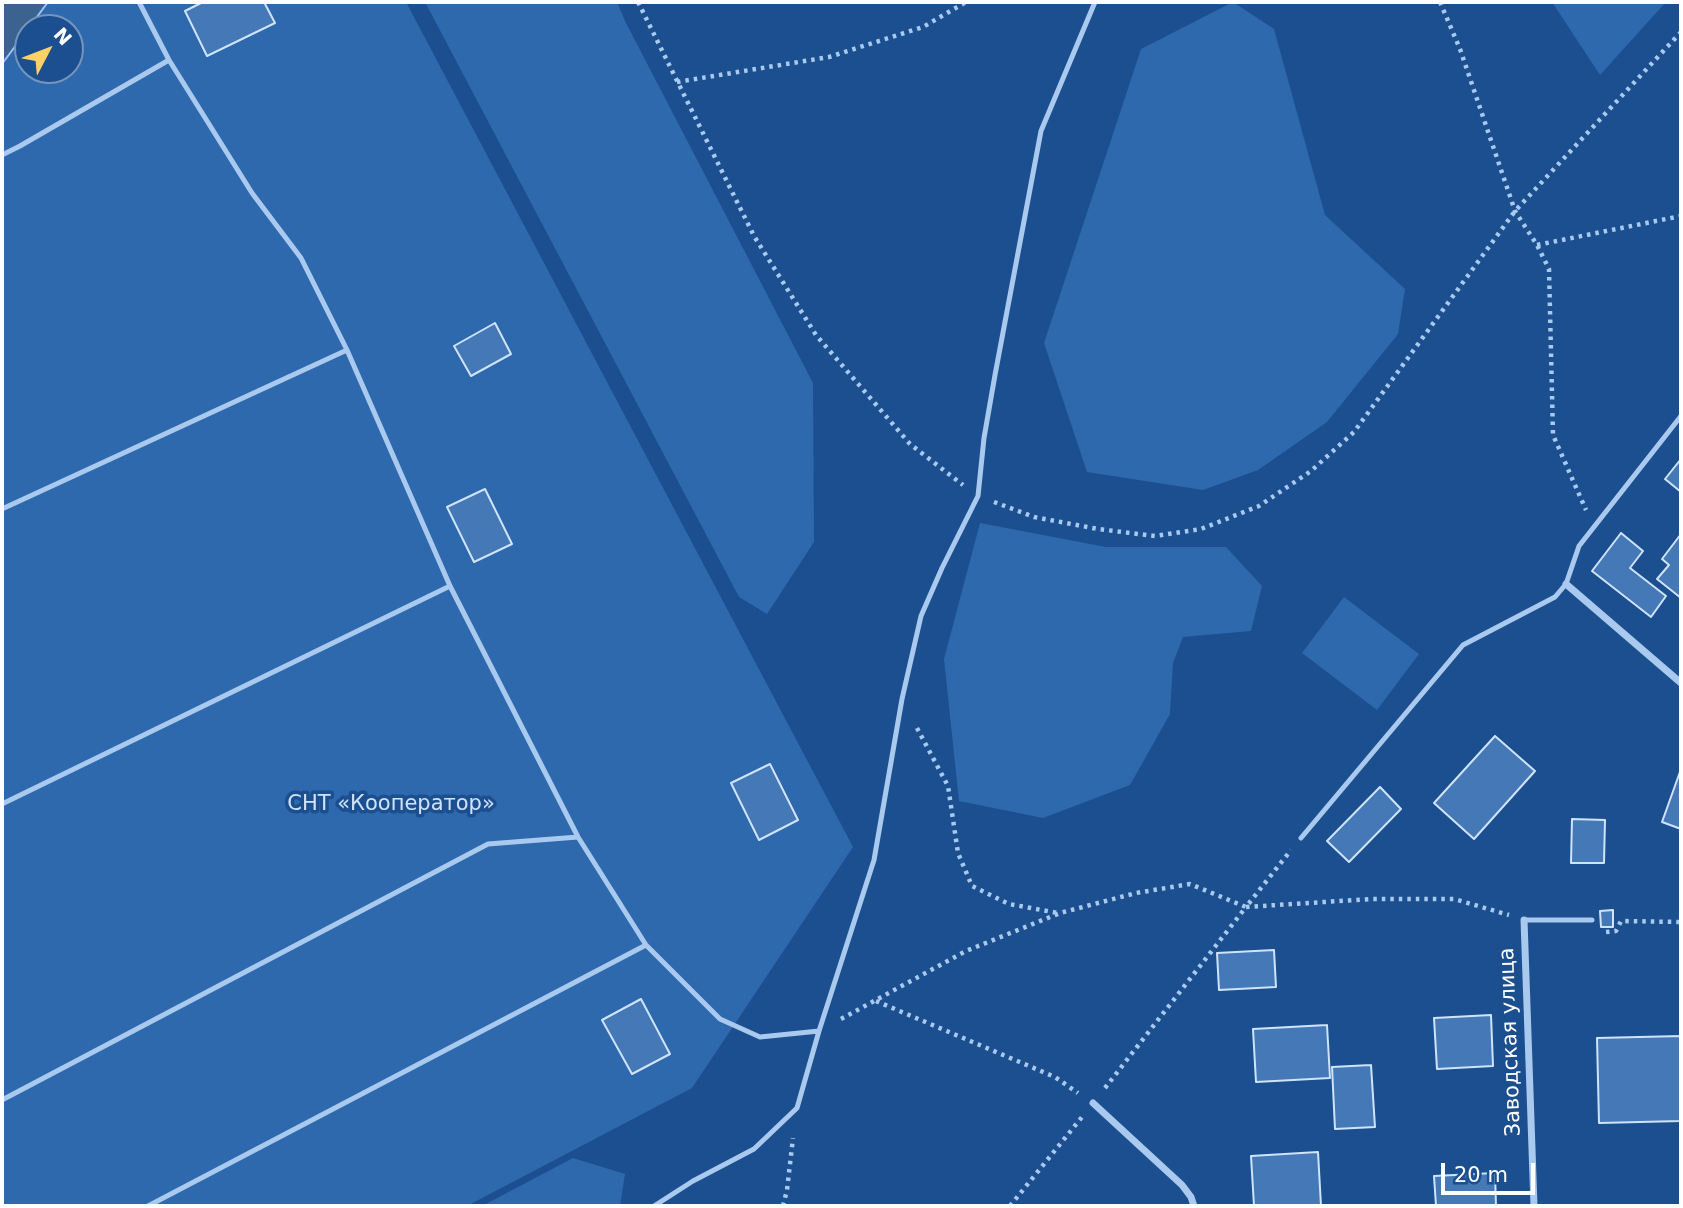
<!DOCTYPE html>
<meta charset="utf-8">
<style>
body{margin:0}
#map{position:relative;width:1683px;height:1208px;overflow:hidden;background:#1b4f8f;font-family:"DejaVu Sans",sans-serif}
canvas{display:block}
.frame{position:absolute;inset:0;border:4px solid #fff;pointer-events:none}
.north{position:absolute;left:14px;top:14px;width:70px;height:70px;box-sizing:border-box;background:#1b4f8f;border:2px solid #7695bc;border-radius:50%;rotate:48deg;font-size:19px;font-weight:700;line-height:28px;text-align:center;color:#fff}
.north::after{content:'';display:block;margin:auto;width:24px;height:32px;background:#ffd166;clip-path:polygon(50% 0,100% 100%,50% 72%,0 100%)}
.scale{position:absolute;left:1441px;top:1163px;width:94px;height:32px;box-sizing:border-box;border:4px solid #fff;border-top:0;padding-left:9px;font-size:21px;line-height:24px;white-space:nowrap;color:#fff;-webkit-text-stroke:5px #1b4f8f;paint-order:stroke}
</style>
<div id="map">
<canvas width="1683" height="1208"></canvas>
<div class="frame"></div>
<div class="north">N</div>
<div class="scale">20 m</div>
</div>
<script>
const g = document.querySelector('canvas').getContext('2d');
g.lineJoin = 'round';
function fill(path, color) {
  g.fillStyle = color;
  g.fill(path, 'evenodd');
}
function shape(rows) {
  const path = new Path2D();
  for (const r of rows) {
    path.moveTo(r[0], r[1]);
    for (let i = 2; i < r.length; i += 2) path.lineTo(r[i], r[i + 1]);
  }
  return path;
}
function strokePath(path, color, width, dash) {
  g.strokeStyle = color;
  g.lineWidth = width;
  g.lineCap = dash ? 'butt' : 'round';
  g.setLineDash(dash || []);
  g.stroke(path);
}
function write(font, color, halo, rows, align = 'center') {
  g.font = font + ' "DejaVu Sans",sans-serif';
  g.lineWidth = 7;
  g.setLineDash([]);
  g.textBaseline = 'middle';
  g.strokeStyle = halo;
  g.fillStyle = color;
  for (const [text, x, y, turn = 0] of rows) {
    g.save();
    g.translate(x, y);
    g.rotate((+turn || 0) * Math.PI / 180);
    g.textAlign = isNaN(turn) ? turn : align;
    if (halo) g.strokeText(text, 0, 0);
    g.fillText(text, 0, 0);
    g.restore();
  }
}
fill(shape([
 [45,2,406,2,853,847,692,1088,467,1206,2,1206,2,63],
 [28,28,70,28,70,70,28,70],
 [425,2,617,2,625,21,813,383,814,542,767,614,739,597],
 [1233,2,1274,29,1325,215,1405,289,1398,334,1327,422,1258,470,1203,490,1087,472,1044,343,1141,49],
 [1552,2,1666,2,1600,75],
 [980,523,1106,547,1226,547,1262,586,1251,631,1183,637,1173,663,1170,714,1130,785,1043,818,959,801,944,659],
 [1344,597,1419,654,1377,710,1302,653],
 [573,1158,625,1174,620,1206,482,1206]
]), '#2e69ad');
const water = shape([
 [2,2,48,2,2,64,2,2]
]);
fill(water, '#3c6290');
strokePath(water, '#9cc4f0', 2);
const building = shape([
 [203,2,264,2,275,23,207,56,185,11,203,2],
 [495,323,511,354,471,376,454,346,495,323],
 [1681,459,1681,492,1665,479,1681,459],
 [485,489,512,544,474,562,447,507,485,489],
 [1621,533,1643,551,1630,568,1666,596,1651,617,1592,571,1621,533],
 [1681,534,1681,598,1657,579,1669,565,1662,559,1681,534],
 [1495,736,1535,771,1474,839,1434,803,1495,736],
 [770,764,798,820,759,840,731,783,770,764],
 [1681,769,1681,829,1662,822,1681,769],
 [1380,787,1401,809,1349,862,1327,841,1380,787],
 [1572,819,1605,820,1604,863,1571,863,1572,819],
 [1613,910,1613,927,1601,927,1600,911,1613,910],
 [1274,950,1276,987,1219,990,1217,953,1274,950],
 [641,999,670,1054,632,1074,602,1020,641,999],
 [1491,1015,1493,1066,1437,1069,1434,1018,1491,1015],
 [1327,1025,1330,1078,1256,1082,1253,1029,1327,1025],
 [1681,1036,1681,1121,1599,1123,1597,1038,1681,1036],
 [1371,1065,1375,1127,1335,1129,1332,1067,1371,1065],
 [1318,1152,1321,1206,1254,1206,1251,1156,1318,1152],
 [1495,1173,1496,1206,1436,1206,1434,1176,1495,1173]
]);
fill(building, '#4478b7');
strokePath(building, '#cfe3fa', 2);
strokePath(shape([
 [638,2,754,236,816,335,910,444,963,485],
 [1440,2,1460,49,1515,211,1537,245,1549,269,1553,435,1586,510],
 [677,82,829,57,923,27,966,2],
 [1537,245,1681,216],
 [994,502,1034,517,1098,529,1155,536,1201,529,1259,506,1311,471,1354,432,1515,211,1681,32],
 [917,728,948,786,958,853,972,886,1009,904,1058,913],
 [1606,932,1616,931,1621,921,1681,922],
 [876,1001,1055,1077,1078,1093],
 [841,1019,966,951,1060,913,1136,893,1190,884,1246,907,1291,850],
 [1105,1088,1246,907,1371,899,1454,899,1509,915],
 [783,1206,787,1190,793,1138],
 [1010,1206,1082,1117]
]), '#a9c9ee', 4.5, [3.5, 5]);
strokePath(shape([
 [139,2,169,60,252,193,301,258,347,350,450,586,578,837,646,945,720,1019,760,1037,819,1031],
 [2,155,20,146,169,60],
 [2,509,347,350],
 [2,804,450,586],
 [1301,838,1463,645,1555,597,1566,584,1579,546,1681,416],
 [1524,920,1592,920],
 [2,1100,488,844,578,837],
 [148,1206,646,945],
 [654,1206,693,1181,754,1149,797,1108,819,1031,874,860,902,699,921,616,942,568,978,496,984,438,995,375,1041,131,1095,2]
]), '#a9c9ee', 5);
strokePath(shape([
 [1566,584,1681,683],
 [1524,920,1534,1206],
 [1093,1103,1182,1185,1191,1197,1194,1206]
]), '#a9c9ee', 7);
write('21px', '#cfe3fa', '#1b4f8f', [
 ["СНТ «Кооператор»",391,805]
]);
write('21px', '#fff', '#1b4f8f', [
 ["Заводская улица",1511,1042,-92]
]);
</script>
